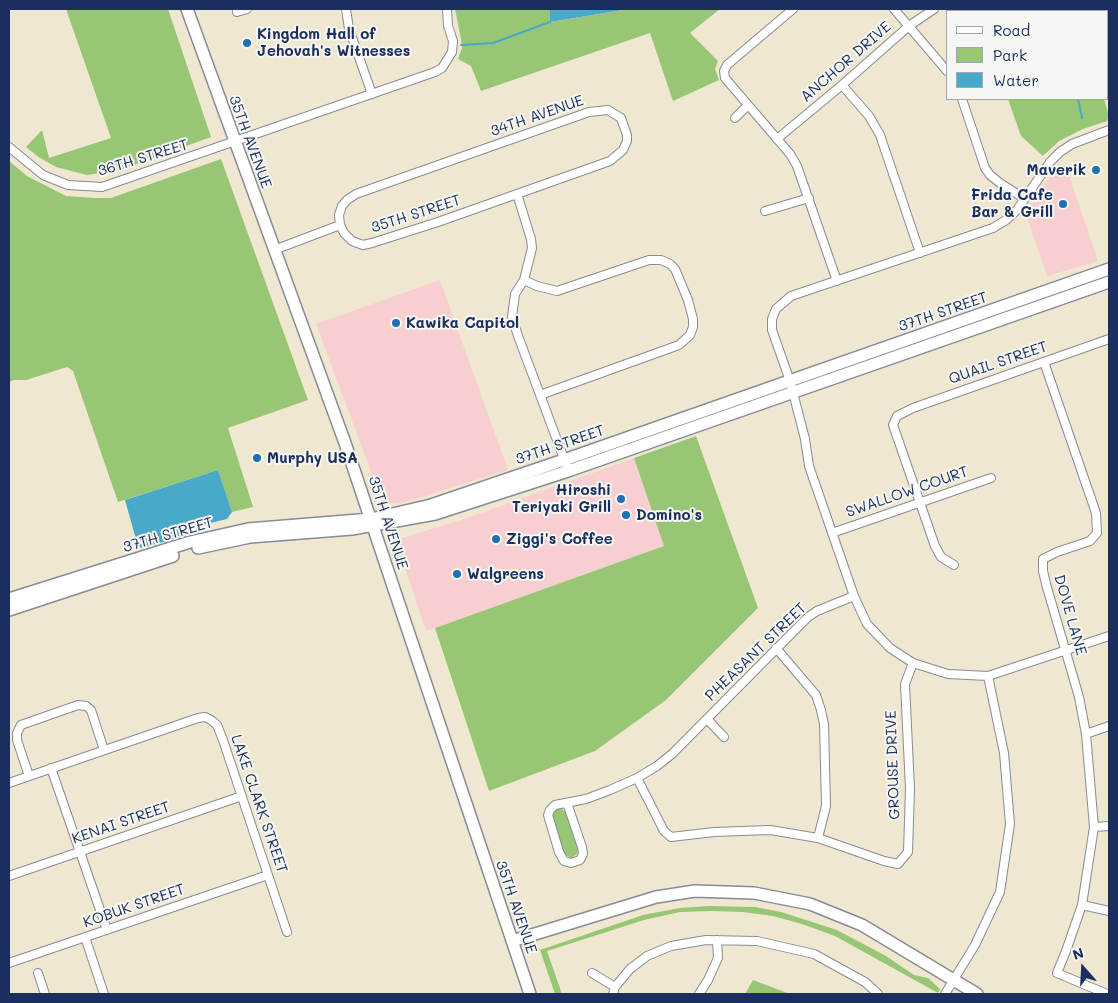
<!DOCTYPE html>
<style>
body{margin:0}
#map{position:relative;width:1118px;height:1003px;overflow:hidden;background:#f0e7d0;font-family:Mali,sans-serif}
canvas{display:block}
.frame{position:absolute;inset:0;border:10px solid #1b2f5e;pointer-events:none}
.legend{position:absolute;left:946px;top:10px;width:162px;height:90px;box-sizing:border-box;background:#f6f6f2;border:1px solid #9ea6b7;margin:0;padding:6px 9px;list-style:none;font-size:15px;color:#1b2f5e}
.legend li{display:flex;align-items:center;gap:10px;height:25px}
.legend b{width:25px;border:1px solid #9ea6b7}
.north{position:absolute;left:1058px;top:943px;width:50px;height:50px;-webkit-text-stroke:4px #f6f6f2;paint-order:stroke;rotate:341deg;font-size:14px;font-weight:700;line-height:20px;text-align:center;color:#1b2f5e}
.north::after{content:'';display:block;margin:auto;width:18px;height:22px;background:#1b2f5e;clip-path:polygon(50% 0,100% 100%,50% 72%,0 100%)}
</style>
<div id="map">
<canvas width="1118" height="1003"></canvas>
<div class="frame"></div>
<ul class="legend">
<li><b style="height:6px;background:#fff"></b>Road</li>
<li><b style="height:14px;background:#97c675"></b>Park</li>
<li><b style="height:14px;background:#49a9c8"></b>Water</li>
</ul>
<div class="north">N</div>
</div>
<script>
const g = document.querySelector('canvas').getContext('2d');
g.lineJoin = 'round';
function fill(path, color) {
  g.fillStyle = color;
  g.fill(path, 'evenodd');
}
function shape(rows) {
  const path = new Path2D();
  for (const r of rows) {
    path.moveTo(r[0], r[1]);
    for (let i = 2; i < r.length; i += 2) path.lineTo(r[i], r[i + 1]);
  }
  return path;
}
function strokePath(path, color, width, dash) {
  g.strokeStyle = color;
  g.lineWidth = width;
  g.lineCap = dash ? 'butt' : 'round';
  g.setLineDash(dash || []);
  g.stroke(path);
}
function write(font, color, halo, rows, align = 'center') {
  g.font = font + ' Mali,sans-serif';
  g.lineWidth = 4;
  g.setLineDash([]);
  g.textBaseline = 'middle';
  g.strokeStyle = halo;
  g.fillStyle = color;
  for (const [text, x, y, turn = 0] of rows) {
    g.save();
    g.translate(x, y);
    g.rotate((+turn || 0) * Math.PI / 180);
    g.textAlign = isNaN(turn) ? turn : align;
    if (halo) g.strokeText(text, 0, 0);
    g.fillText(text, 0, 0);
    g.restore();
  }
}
fill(shape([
 [1059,164,1067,169,1098,261,1047,276,1025,212],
 [440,280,508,470,405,502,383,504,316,324],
 [634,458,665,546,426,631,396,540,470,517]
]), '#f7cfd1');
fill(shape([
 [66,9,168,9,211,137,120,170,87,175,56,167,40,158,26,147,42,130,49,158,111,138],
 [455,9,550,9,551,22,629,9,720,9,690,33,718,61,715,69,719,80,673,101,650,33,481,91,471,66,458,59,462,48,461,39],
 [1008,99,1104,99,1109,116,1107,121,1083,129,1059,141,1043,156,1021,136],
 [221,159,308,400,228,428,253,507,232,512,218,470,118,502,73,371,67,367,26,380,14,380,9,382,9,161,27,176,66,196,94,198,111,198],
 [696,436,758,608,666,700,595,751,489,791,435,628,664,546,634,458],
 [560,808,566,812,579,848,577,854,571,858,564,854,552,816,553,812],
 [708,906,755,907,781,912,837,930,886,956,914,975,928,978,940,989,938,993,835,936,802,924,773,916,743,912,711,911,680,912,644,920,547,951,562,994,555,994,540,950,643,915,680,908],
 [753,980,790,994,745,994]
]), '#97c675');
fill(shape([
 [550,9,629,9,550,22],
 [218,470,232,512,227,519,202,525,170,540,141,548,137,543,125,500]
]), '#49a9c8');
strokePath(shape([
 [461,45,493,43,550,22],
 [1078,99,1082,118]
]), '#49a9c8', 2);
const street = shape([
 [346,9,349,29,372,94],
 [793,9,727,65,724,71,725,78,790,154,797,166,837,281],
 [894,9,947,71],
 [237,12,247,9],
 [842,85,869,116,880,135,920,253],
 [962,99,985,168,990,175,1000,183,1025,199],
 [608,110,621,118,627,135,627,141,623,150,610,161,438,222,372,243,363,245,352,241,344,233,340,225,339,215,342,206,347,200,356,194,589,112,608,110],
 [735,118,748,105],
 [1109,130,1072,144,1060,152,1050,162,1017,210,1006,220,993,228,791,296,776,309,772,319,772,330,790,381,805,439,809,466,854,596,867,624,890,648,913,663,948,674,988,676,1109,636],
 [777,139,842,85,909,26,934,9],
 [9,147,43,175,68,185,102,187,435,72,442,68,452,52,453,41,448,26,447,9],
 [517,194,531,239,532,248,524,280,515,294,512,317,518,336,566,464],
 [765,211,809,198],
 [274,250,340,225],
 [524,280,537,286,557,291,649,260,661,260,670,264,675,269,688,300,693,319,693,327,690,335,679,345,540,395],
 [1044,362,1096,513,1097,533,1090,541,1057,552,1043,559,1043,571,1046,584,1079,697,1086,734,1094,827,1082,905,1066,951,1057,973,1107,994],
 [832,533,991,478],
 [954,565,941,557,935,546,893,425,897,416,913,408,1109,339],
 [776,648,816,695,821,710,824,724,826,806,818,838],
 [707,719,724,737],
 [1086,734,1109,726],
 [51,768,107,930],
 [29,776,17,740,17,733,21,725,78,705,86,706,91,710,104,750],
 [637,778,664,831,671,837,714,832,770,830,818,838,884,861,898,864,908,852,910,789,905,684,913,663],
 [9,783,198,718,205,717,211,720,217,725,223,740,287,932],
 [567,803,582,847,583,854,580,860,571,863,564,861,559,852,548,815,550,810,555,805,586,799,610,790,637,778,657,766,672,754,808,617,817,611,854,596],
 [1094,827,1109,826],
 [9,876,242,796],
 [1082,905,1109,911],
 [85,937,104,994],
 [9,963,268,875],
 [38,973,45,994],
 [592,973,615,987],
 [613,994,615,987,630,969,647,956,671,946,706,940,757,941,814,954,865,982,878,994],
 [699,994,708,980,718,958,717,940],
 [945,994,975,945,1000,892,1010,824,1004,753,988,676]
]);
const secondary = shape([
 [187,9,345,443,530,994],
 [1085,9,1085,11],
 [1107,71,1109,78],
 [198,548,250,537,352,529,435,514,568,471,1109,282],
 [9,599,190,542,248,529,371,519,431,505,564,460,1109,269],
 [9,610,173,556],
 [512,941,656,897,695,891,754,893,810,904,862,925,977,994]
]);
strokePath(street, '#868b97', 10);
strokePath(secondary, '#868b97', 14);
strokePath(street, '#fff', 8);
strokePath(secondary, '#fff', 11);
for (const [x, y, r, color] of [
 [247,43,5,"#1f6fb2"],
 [1096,170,5,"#1f6fb2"],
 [1063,204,5,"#1f6fb2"],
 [396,323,5,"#1f6fb2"],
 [257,458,5,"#1f6fb2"],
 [621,499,5,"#1f6fb2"],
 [626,515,5,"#1f6fb2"],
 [496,539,5,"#1f6fb2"],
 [457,574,5,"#1f6fb2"]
]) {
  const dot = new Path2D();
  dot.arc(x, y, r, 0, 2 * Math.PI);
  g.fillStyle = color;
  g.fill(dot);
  strokePath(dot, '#f6f6f2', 2);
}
write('bold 15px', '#1b2f5e', '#f6f6f2', [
 ["Kingdom Hall of",257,34],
 ["Jehovah's Witnesses",257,51],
 ["Maverik",1086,170,"right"],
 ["Frida Cafe",1053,195,"right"],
 ["Bar & Grill",1053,212,"right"],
 ["Kawika Capitol",406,323],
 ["Murphy USA",267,458],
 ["Hiroshi",611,490,"right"],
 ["Teriyaki Grill",611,507,"right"],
 ["Domino's",636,515],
 ["Ziggi's Coffee",506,539],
 ["Walgreens",467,574]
], 'left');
write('15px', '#1b2f5e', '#f6f6f2', [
 ["ANCHOR DRIVE",846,62,-41],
 ["34TH AVENUE",537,116,-19],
 ["35TH AVENUE",250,142,70],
 ["36TH STREET",143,158,-17],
 ["35TH STREET",416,214,-18],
 ["37TH STREET",943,312,-19],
 ["QUAIL STREET",998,363,-19],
 ["37TH STREET",560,445,-19],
 ["SWALLOW COURT",907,492,-19],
 ["35TH AVENUE",388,523,72],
 ["37TH STREET",168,535,-16],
 ["DOVE LANE",1070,615,74],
 ["PHEASANT STREET",756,652,-44],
 ["GROUSE DRIVE",893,765,-92],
 ["LAKE CLARK STREET",259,804,71],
 ["KENAI STREET",121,823,-19],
 ["KOBUK STREET",134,906,-19],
 ["35TH AVENUE",516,907,71]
]);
</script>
